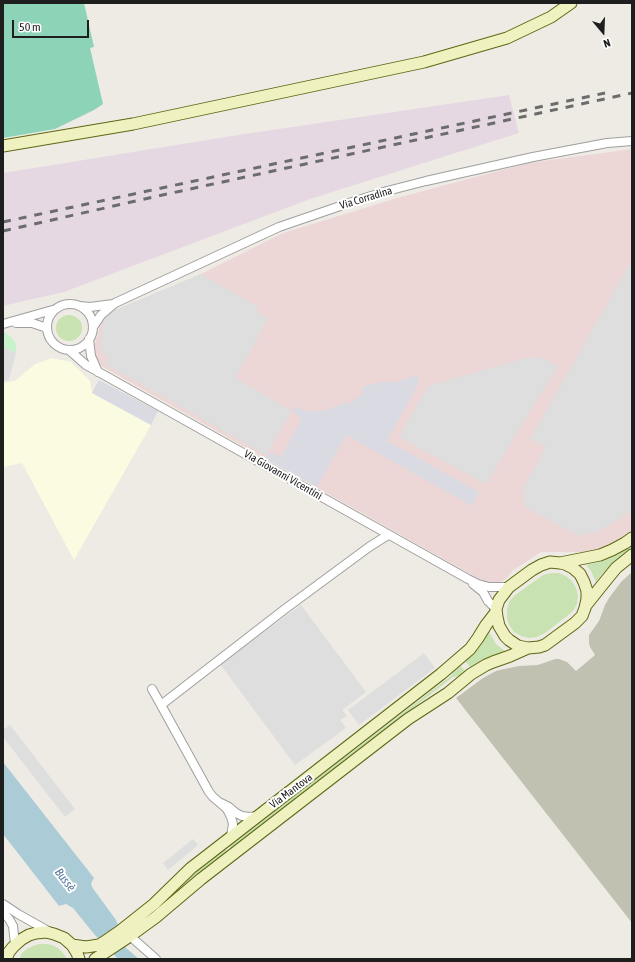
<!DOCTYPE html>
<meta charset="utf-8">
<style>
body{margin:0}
#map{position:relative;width:635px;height:962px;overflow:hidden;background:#eeebe5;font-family:"Asap Condensed",sans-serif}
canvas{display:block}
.frame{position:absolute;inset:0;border:4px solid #1e1e1e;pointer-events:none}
.north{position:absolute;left:583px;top:12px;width:40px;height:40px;-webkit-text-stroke:3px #fff;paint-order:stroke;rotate:161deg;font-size:11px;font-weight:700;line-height:16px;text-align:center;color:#1e1e1e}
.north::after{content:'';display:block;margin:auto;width:14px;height:18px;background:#1e1e1e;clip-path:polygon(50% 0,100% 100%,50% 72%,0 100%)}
.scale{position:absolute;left:12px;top:20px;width:77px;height:18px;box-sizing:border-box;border:2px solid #1e1e1e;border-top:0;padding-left:5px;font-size:12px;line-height:14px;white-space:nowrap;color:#1e1e1e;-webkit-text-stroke:3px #fff;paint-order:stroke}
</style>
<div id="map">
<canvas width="635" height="962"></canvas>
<div class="frame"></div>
<div class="north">N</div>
<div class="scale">50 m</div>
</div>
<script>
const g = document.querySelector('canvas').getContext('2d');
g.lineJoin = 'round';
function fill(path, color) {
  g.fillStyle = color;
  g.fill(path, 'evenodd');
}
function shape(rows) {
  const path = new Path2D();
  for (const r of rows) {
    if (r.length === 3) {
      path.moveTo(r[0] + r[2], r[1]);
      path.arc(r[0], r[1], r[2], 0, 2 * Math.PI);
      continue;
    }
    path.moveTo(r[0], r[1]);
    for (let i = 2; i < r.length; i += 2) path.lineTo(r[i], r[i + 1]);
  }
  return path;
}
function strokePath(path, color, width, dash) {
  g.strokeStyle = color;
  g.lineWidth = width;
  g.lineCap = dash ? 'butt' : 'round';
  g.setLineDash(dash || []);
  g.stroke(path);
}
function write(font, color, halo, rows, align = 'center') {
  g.font = font + ' "Asap Condensed",sans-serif';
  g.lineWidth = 4;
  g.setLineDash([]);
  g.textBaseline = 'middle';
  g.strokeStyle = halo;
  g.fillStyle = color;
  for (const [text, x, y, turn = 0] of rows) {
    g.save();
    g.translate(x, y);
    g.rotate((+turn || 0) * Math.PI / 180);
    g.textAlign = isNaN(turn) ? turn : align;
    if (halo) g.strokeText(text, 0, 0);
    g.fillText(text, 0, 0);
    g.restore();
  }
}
fill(shape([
 [632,149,632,530,620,538,605,547,592,551,583,552,541,552,512,571,508,577,503,581,497,583,492,584,487,583,463,570,103,367,97,362,94,353,94,344,98,336,99,326,105,316,113,311,201,274,283,233,397,198,528,163]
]), '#ecd7d6');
fill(shape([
 [509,95,519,133,310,199,64,292,3,306,3,173,238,135]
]), '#e6d8e3');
fill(shape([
 [52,358,71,362,90,381,92,393,151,425,74,560,22,463,3,467,3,383,15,381,35,364]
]), '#fbfbe1');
fill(shape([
 [632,572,632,923,456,698,483,678,496,671,504,669,519,666,538,665,555,659,559,659,567,662,576,671,595,655,590,647,589,643,589,635,599,621,605,605,609,598,621,582]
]), '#c1c1b2');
fill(shape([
 [69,328,13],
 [632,545,632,548,616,560,602,574,596,582,591,571,586,565,599,562,614,556],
 [551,573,559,573,566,576,572,581,576,588,578,596,577,604,573,611,567,616,545,633,537,637,529,638,521,636,514,632,509,625,507,618,507,610,509,602,514,596,543,575],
 [488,630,496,644,506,652,485,659,471,668,464,660],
 [459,664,466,672,460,676,453,677,231,848,229,846,452,675,454,668],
 [225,849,227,851,197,875,163,905,137,924,162,903,195,873],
 [39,944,46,944,52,945,58,948,63,953,67,959,19,959,22,953,27,949,33,946]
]), '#c9e2b1');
fill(shape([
 [3,331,11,337,16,344,16,353,3,347]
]), '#c7f2cb');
fill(shape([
 [3,3,84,3,94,47,90,48,103,104,94,110,55,129,3,138]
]), '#8dd3b8');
fill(shape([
 [629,265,632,266,632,510,598,532,579,536,526,508,522,490,546,447,530,439],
 [201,274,259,307,257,311,268,318,236,378,292,411,266,455,105,364,109,357,104,354,101,347,103,321,113,311],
 [3,347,16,353,9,380,3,381],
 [529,357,543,358,558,366,486,484,399,437,428,386],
 [301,605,366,692,342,710,347,716,340,720,346,728,295,765,220,664],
 [424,653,435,668,359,725,348,710],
 [10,725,75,809,65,817,3,737,3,730],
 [193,839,198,845,168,870,163,863]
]), '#dedede');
fill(shape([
 [417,375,419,382,387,441,479,492,472,506,346,435,317,487,266,459,270,452,281,457,302,419,292,411,295,406,300,409,312,412,322,411,337,406,346,401,347,405,364,393,360,389,369,385,382,382,396,382],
 [99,380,158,411,151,425,92,393]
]), '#dadae3');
fill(shape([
 [3,762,94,878,91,883,92,887,116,920,126,948,139,959,118,959,94,934,73,908,66,904,59,906,3,834]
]), '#abccd6');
const street = shape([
 [70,327,23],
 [79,306,90,307,113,304],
 [16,323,32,323,47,328],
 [3,324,56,309],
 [93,327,101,315,115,303,279,227,349,203,387,191,426,181,533,157,607,143,632,141],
 [89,339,91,356,98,372],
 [69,350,86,365,104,375,468,579,478,584,489,587,509,587],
 [473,584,483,592,488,601,496,609],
 [152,689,161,705],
 [219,802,213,797,209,792,161,705,285,609,369,547,388,535],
 [231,836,233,824,231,817,227,809,219,802,229,807,236,813,242,816,249,817,258,816],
 [3,904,18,914,50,932],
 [3,912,9,919,13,926,15,944],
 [130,936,156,959]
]);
const secondary = shape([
 [3,146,133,124,424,62,507,38,551,17,571,3],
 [550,562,560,563,565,564,573,568,580,574,584,582,587,591,587,599,585,608,582,616,575,623,545,645,539,647,528,648,518,646,509,640,505,636,499,626,497,617,496,609,499,600,509,587,532,570,541,565,550,562],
 [560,563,600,555,612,550,625,543,632,538],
 [587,604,599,589,616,568,632,555],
 [72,945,86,947,99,945,104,942,120,931,154,904,191,868,204,858,441,674,470,649,478,638,486,625,496,612],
 [6,959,9,952,13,947,22,939,29,935,36,933,46,932,54,934,64,938,72,945,77,953,79,959],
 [95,959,130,936,156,917,201,879,408,719,448,693,471,674,486,665,493,662,510,656,528,648]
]);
strokePath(street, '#9f9f9f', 10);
strokePath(secondary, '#5e6712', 13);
strokePath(street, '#fff', 8);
strokePath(secondary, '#eff1c0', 11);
strokePath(shape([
 [3,222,605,93],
 [3,231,158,196,632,93]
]), '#6c6c6c', 3, [8, 8]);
write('11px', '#1e1e1e', '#fff', [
 ["Via Corradina",366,198,-17],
 ["Via Giovanni Vicentini",283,475,30],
 ["Via Mantova",291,791,-37]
]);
write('italic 12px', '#53779b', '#fff', [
 ["Bussè",65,880,52]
]);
</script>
